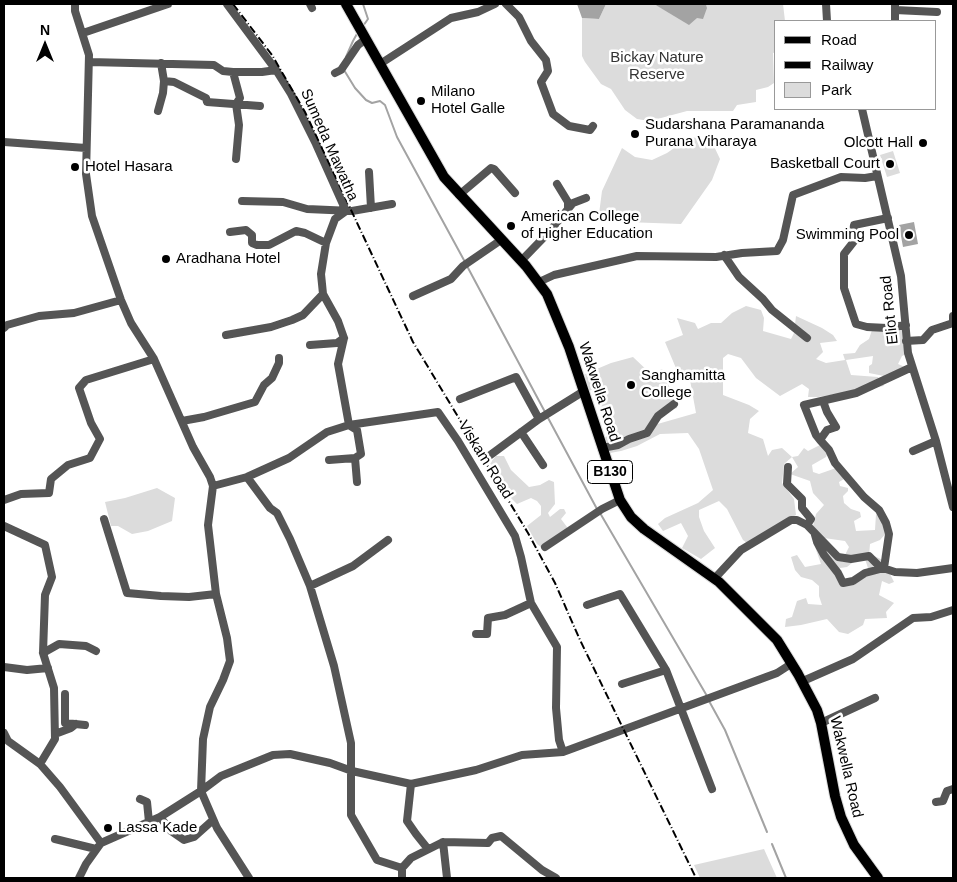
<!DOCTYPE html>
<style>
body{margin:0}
#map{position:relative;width:957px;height:882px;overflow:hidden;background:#fff;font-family:Helvetica,sans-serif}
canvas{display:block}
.frame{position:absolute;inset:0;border:5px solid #000;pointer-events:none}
.legend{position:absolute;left:774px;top:20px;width:162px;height:90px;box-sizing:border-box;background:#fff;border:1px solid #999;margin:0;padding:6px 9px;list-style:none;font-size:15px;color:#000}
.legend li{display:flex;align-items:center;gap:10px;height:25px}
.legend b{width:25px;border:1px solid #999}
.north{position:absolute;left:20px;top:20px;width:50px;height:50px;-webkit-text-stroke:4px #fff;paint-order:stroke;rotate:0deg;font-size:14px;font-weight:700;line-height:20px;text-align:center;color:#000}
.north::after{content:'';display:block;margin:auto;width:18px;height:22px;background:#000;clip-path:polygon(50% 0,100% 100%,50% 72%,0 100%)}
</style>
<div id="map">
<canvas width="957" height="882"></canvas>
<div class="frame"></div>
<ul class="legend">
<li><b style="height:6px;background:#000"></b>Road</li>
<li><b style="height:6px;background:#000"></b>Railway</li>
<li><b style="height:14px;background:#dcdcdc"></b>Park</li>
</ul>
<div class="north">N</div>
</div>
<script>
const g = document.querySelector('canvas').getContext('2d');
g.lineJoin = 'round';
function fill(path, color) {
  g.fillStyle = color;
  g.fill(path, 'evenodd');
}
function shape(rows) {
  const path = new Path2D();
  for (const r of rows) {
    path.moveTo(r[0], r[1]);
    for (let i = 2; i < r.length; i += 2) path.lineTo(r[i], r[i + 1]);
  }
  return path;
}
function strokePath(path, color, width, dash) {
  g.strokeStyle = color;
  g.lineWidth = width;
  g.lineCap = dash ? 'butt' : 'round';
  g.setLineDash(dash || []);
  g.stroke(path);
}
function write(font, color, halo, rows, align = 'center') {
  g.font = font + ' Helvetica,sans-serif';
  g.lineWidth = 5;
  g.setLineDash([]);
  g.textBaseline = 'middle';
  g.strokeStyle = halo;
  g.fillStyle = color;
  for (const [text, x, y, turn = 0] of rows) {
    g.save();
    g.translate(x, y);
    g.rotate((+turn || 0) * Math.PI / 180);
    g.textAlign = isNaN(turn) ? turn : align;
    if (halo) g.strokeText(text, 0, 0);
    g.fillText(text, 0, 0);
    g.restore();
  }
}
fill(shape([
 [606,4,654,4,667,11,707,8,706,4,783,4,785,21,776,21,776,52,773,53,774,83,768,87,756,90,756,102,737,105,733,111,687,111,650,121,637,119,625,110,611,89,601,84,585,62,582,56,582,18,599,19],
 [690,137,711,140,720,159,712,180,681,224,626,222,599,214,602,191,622,148,635,157,652,160,667,153],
 [893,151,900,173,887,177,880,155],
 [746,306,761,310,764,318,763,331,791,339,794,333,796,316,822,328,833,335,837,341,820,343,823,352,816,359,826,363,845,360,843,354,855,353,860,345,869,339,872,330,890,331,892,335,895,333,894,328,904,327,910,330,908,338,908,353,902,356,898,364,905,367,889,377,869,373,869,366,872,364,873,356,846,360,851,375,878,377,884,386,818,397,808,397,809,389,802,384,780,396,756,378,741,358,728,354,723,358,723,395,749,405,759,411,750,419,748,433,763,439,768,456,772,450,782,448,792,457,798,456,804,448,808,451,820,445,829,450,826,457,812,465,813,472,819,474,839,467,845,473,844,479,839,482,840,486,848,488,848,491,843,496,844,503,851,509,860,512,861,517,854,521,856,531,875,530,876,514,886,523,887,532,880,540,870,544,869,556,874,556,883,560,894,582,889,584,882,581,879,595,894,603,886,612,887,618,865,619,863,625,848,634,839,632,827,619,801,625,785,627,786,619,792,617,797,601,806,598,808,604,822,605,819,596,819,586,812,580,801,577,795,570,791,557,797,555,805,567,821,564,814,544,813,526,816,514,824,505,813,493,810,481,790,474,798,467,792,457,784,464,782,483,794,499,796,515,771,528,747,543,743,540,727,509,719,501,699,510,699,517,704,531,715,548,701,559,682,548,688,536,681,523,663,531,658,524,665,518,698,503,713,490,699,449,688,433,660,434,637,446,621,451,610,453,601,442,607,436,608,422,594,389,589,391,585,374,611,363,633,357,651,374,662,369,677,405,677,408,658,414,647,427,696,413,690,380,678,373,665,342,683,335,677,318,695,323,698,329,711,323,721,323,732,313],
 [824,538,845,541,849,547,845,555,850,560,843,562,840,560],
 [865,559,868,568,865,573,841,583,840,568,847,567,852,563,851,560],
 [496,456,504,456,511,470,529,487,540,485,549,480,554,482,555,504,548,513,550,517,560,509,564,509,566,513,561,519,567,527,567,529,541,547,537,544,527,526,541,515,541,506,537,501,531,498,517,504,508,495,490,463],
 [157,488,175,498,172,521,148,531,132,534,118,526,111,526,105,502,125,498],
 [764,849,777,878,700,878,694,865]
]), '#dcdcdc');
fill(shape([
 [577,4,606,4,599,19,582,18],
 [654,4,706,4,707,8,703,19,697,18,689,25],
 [914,222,918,244,903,247,899,225]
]), '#a3a3a3');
strokePath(shape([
 [363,26,368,19,363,4],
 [346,57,353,41,358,32],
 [344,70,355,88,366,100,372,103,380,101,385,105,397,137,465,262],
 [467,266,545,412],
 [547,416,597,509],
 [600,513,707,696],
 [709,701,725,730,767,832],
 [772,844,786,878]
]), '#a3a3a3', 2);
const major = shape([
 [346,4,444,177,526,266,547,294,569,347,620,500,631,517,644,529,719,582,777,640,798,674,817,710,821,723,835,796,841,817,854,845,878,878]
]);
strokePath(major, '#dbdbdb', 12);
strokePath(shape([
 [75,4,75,11,89,55,86,174,92,216,121,300,131,323,154,359,193,447,210,477,213,486,208,525,216,594,227,638,230,661,223,680,210,707,203,739,201,791,217,828,249,878],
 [227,4,276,70,291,94,316,144,346,211,335,219,326,243,321,274,323,294,338,321,344,338,338,364,349,425,357,430,361,454,355,458,329,460],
 [310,4,312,8],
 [506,4,519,17,531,41,546,60,548,71,541,82,553,114,569,126,590,130,593,126],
 [826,4,827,21],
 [895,4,895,21],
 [895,10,937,12],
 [83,33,168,4],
 [89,62,214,65,223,71,233,72,262,72,276,70],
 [380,64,451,18,478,12,495,4],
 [233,72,240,98,236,104,239,125,236,159],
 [335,73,341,70,358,45,366,39],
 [164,81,174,82,206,98,207,102,260,106],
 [862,109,901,276,908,353,936,441,953,507],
 [158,111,163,93,164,81,161,63],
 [4,142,86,148],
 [369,172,371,208],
 [557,184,568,202,568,209],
 [459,195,491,168,494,169,515,193],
 [242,201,283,202,307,209,352,211,392,204],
 [888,218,854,225,853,232,855,240,844,254,844,288,856,324,867,327,887,328,906,325],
 [230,232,246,230,252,235,252,243,257,245,269,245,296,231,305,233,326,243],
 [724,255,739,277,763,299,772,310,807,338],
 [521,261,549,232,573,203,586,198],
 [539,282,554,275,637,256,716,257,742,253,777,251,783,240,793,195,841,177,865,178,877,176],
 [413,296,451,279,463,266,501,240],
 [4,328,7,325,39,316,74,313,121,300],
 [226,335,271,327,292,320,303,315,323,294],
 [906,341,923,340,932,330,953,323,953,316],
 [310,345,337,343,344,338],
 [460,399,516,377,539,419,584,391],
 [823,401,827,412,836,427,827,430,820,440,816,435,804,405,856,393,912,367],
 [182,421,204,417,255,402,264,385,272,378,279,363,279,358],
 [521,432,543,465],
 [602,448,618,445,629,439,647,433,658,416,674,404],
 [913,451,936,441],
 [489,456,539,419],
 [355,458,357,482],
 [788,467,787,484,802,499,802,508,811,519,807,525],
 [247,477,270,508,277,513,290,539,310,586,334,666,351,743,351,815,377,860,402,868,411,858,443,842,488,843,492,838,501,836,542,870,556,878],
 [213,486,247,477,289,458,327,432,349,425,438,412,458,441,515,536,521,557,531,603,557,647,556,708,559,740,563,752],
 [4,500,21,494,49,493,51,479,68,465,90,458,100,439,91,423,79,388,86,380,154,359],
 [104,519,127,593,161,596,189,597,216,594],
 [4,526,45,545,52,577,45,595,43,653,54,688,55,739,40,764],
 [815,535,817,542,824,555,838,573,843,583,853,581,865,573,884,568,889,534,886,523,879,510,864,497,835,463,829,450,820,440],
 [545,547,602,509,620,500],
 [715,578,741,550,791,520,797,520,807,525,838,557,851,559,869,556,880,567,895,572,917,573,953,568],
 [310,586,353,566,388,540],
 [587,605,620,594,666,670,712,789],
 [476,634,487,634,488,618,505,615,531,603],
 [43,653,59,644,86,646,96,651],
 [4,667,27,670,48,668],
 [803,681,853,659,913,618,931,617,953,610],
 [622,684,666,670],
 [65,694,65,723,85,725],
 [821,723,875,698],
 [4,733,8,741,40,764,60,787,101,843],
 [55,734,71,728,76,724],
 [411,784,407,821,416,834,428,849],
 [140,799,147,802,149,822],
 [936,802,943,801,947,791,953,789],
 [160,817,171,831,184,840,194,837,213,820],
 [55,839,96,849],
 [443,842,447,878],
 [402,868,402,878],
 [79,878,86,864,101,843,160,817,201,791,221,776,273,755,290,754,330,763,352,771,411,784,476,770,522,755,563,752,777,673,791,664]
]), '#555', 8);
strokePath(major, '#000', 10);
strokePath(shape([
 [233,4,272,55,305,112,413,342,528,533,555,583,580,640,696,878]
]), '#000', 2, [8, 2.5, 1, 2.5]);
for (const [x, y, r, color] of [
 [421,101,5,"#000"],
 [635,134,5,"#000"],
 [923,143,5,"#000"],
 [890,164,5,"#000"],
 [75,167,5,"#000"],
 [511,226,5,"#000"],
 [909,235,5,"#000"],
 [166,259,5,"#000"],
 [631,385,5,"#000"],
 [108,828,5,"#000"]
]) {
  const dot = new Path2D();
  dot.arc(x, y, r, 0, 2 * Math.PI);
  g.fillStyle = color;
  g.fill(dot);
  strokePath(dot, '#fff', 2);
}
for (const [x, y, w] of [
 [610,472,45]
]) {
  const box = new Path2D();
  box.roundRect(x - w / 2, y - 11.5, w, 23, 4);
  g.fillStyle = '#fff';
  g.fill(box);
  strokePath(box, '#000', 1);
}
write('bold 14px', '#000', null, [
 ["B130",610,472]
]);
write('15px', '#333', '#fff', [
 ["Bickay Nature",657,58],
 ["Reserve",657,75]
]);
write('15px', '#000', '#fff', [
 ["Milano",431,92],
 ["Hotel Galle",431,109],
 ["Sudarshana Paramananda",645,125],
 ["Purana Viharaya",645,142],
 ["Olcott Hall",913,143,"right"],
 ["Basketball Court",880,164,"right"],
 ["Hotel Hasara",85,167],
 ["American College",521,217],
 ["of Higher Education",521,234],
 ["Swimming Pool",899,235,"right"],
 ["Aradhana Hotel",176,259],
 ["Sanghamitta",641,376],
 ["College",641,393],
 ["Lassa Kade",118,828]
], 'left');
write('15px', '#000', '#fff', [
 ["Sumeda Mawatha",329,145,66],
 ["Eliot Road",890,310,-96],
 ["Wakwella Road",599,392,72],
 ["Viskam Road",485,460,58],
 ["Wakwella Road",846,767,77]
]);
</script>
